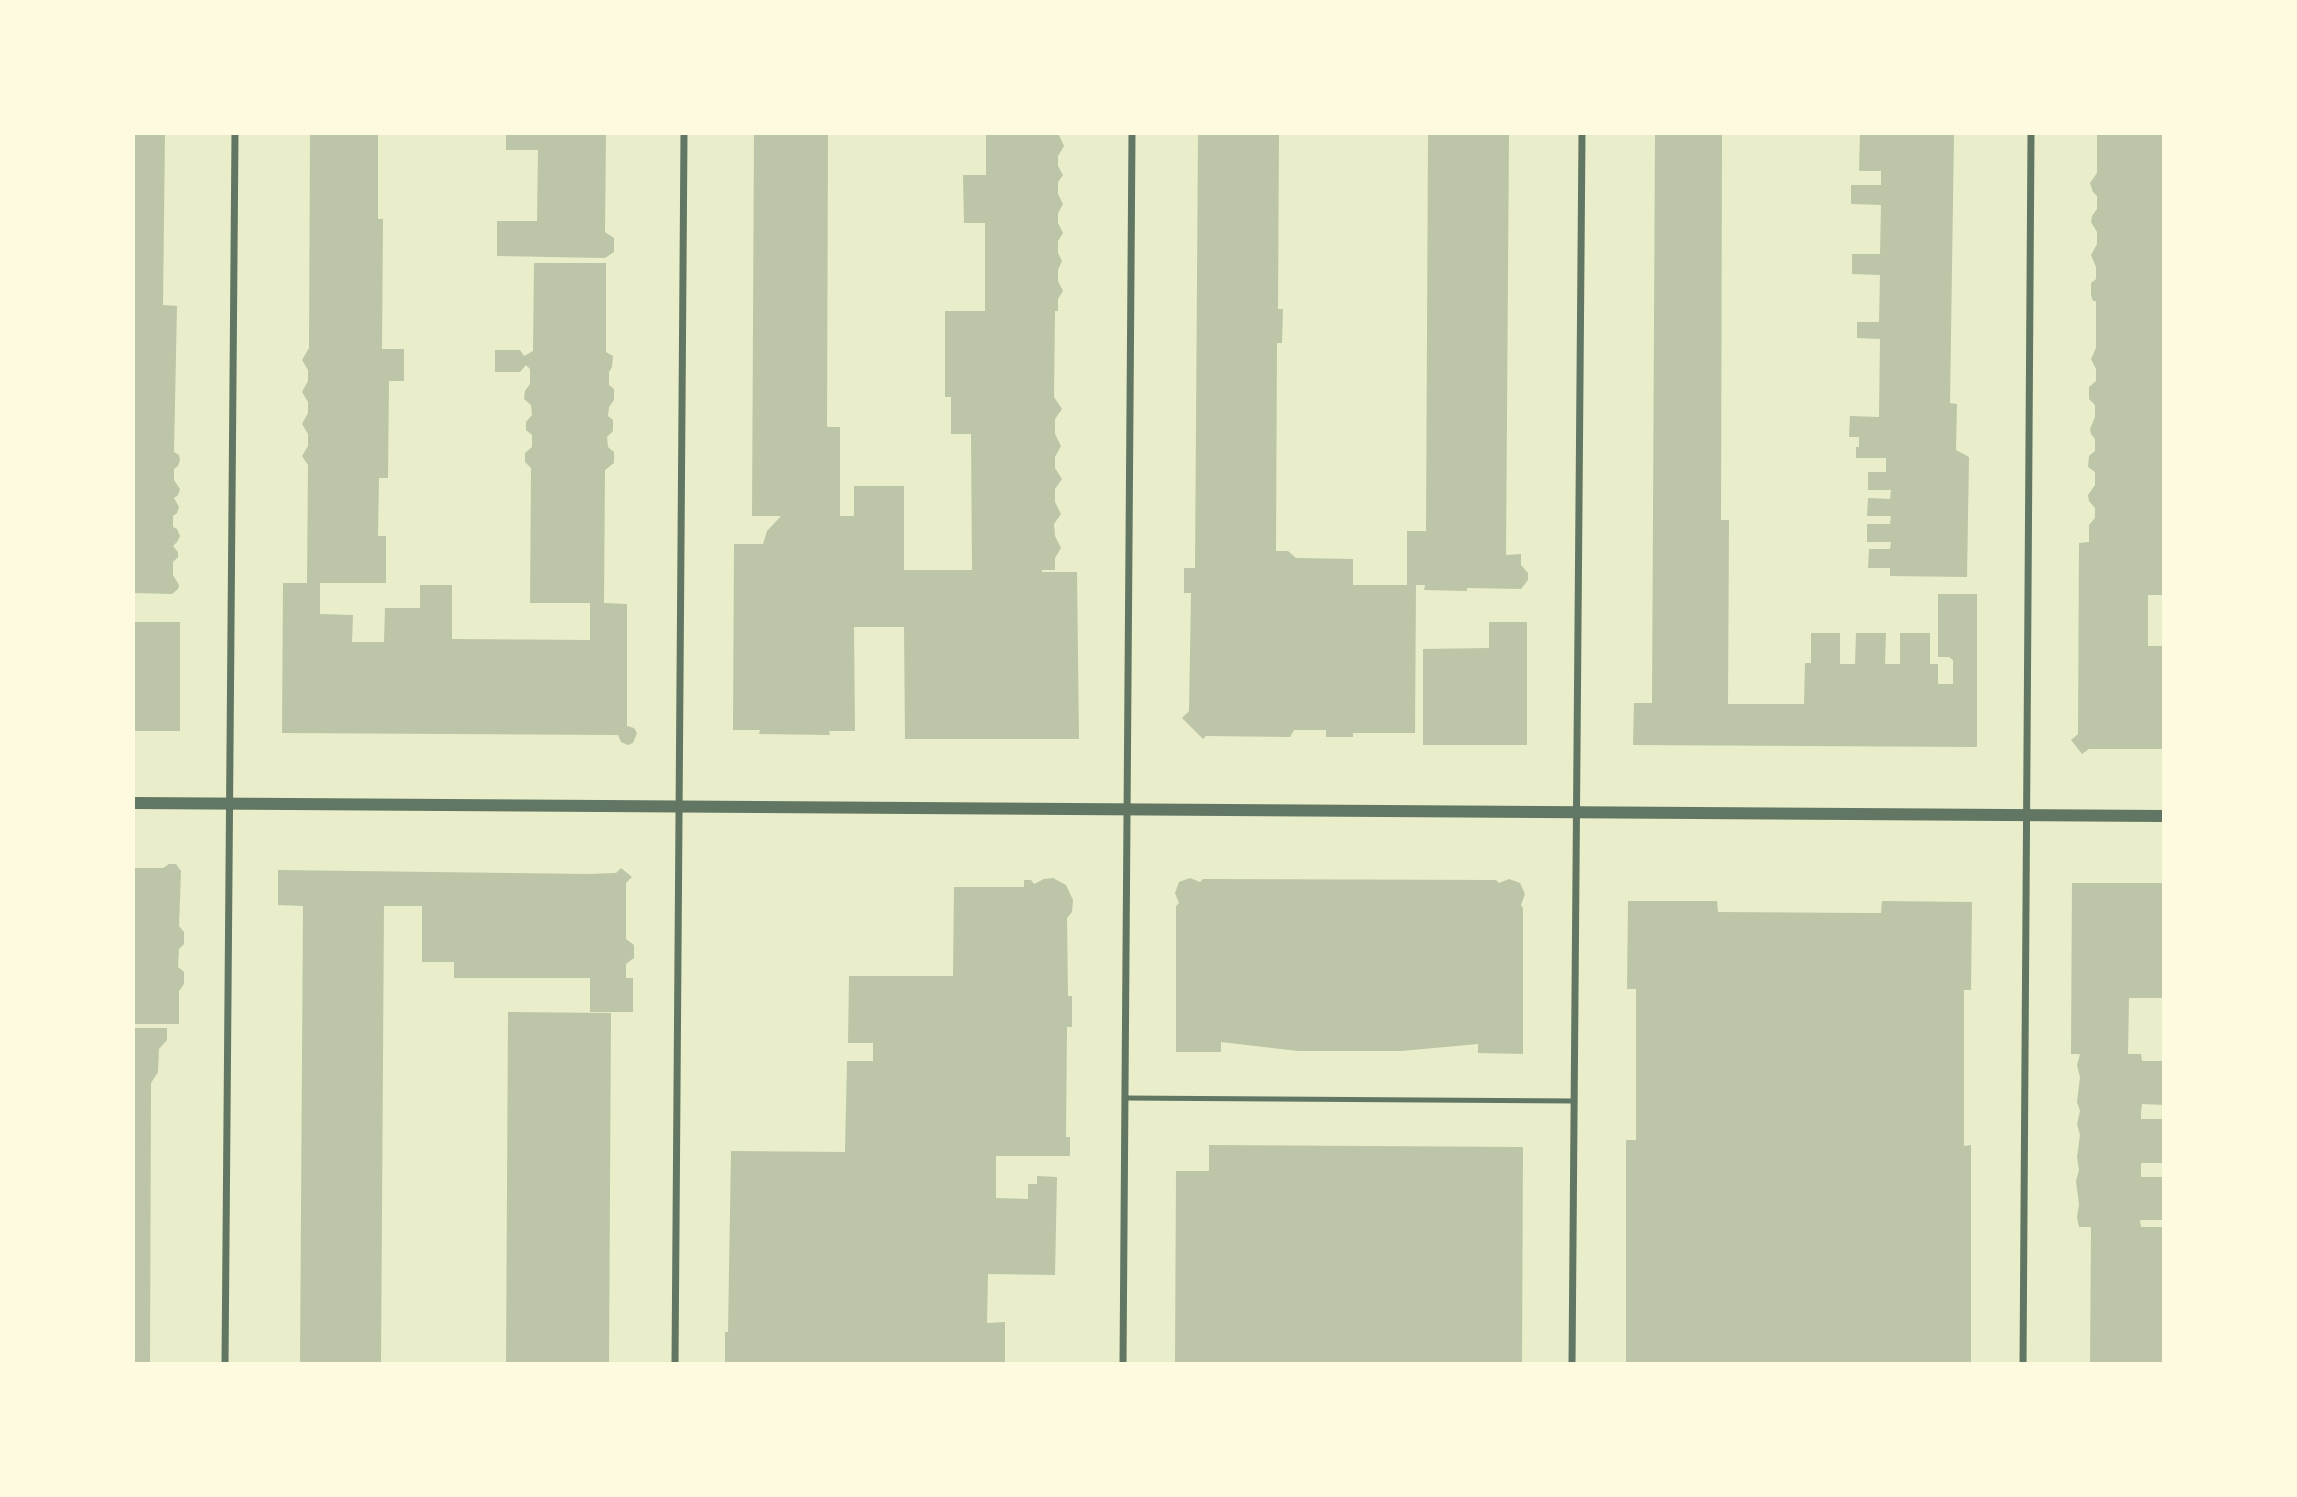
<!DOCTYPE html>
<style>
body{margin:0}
#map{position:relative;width:2297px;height:1497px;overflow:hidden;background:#e9edc9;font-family:"Roboto Condensed",sans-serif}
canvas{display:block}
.frame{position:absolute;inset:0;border:135px solid #fefae0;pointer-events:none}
</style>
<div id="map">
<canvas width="2297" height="1497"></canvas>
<div class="frame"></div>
</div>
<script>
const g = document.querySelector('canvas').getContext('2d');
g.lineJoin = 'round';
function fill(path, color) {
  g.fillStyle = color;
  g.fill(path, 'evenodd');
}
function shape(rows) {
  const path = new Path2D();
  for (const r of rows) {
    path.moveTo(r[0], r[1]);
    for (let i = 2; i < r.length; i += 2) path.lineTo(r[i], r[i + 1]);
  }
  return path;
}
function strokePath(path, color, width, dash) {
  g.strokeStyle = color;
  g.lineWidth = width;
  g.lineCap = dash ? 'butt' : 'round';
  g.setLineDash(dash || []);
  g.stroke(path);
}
fill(shape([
 [133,133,165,133,163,305,177,306,174,452,179,455,180,460,178,466,174,469,174,480,180,489,178,495,174,498,179,507,177,513,173,516,173,527,177,529,180,536,177,542,173,546,178,552,178,557,173,562,173,575,179,585,178,589,172,594,133,593],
 [310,133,378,133,378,219,383,219,382,349,404,349,404,381,389,381,388,478,379,478,378,536,386,536,386,583,320,583,320,614,353,615,352,642,384,642,385,608,420,608,420,585,452,585,452,639,590,640,590,603,530,603,531,468,525,462,525,453,532,447,532,435,526,430,526,422,532,415,531,405,524,399,525,391,530,384,530,369,526,365,520,372,495,372,495,350,520,350,524,356,533,351,534,263,606,263,606,352,613,356,612,367,609,372,609,385,614,389,614,400,609,407,608,416,613,420,613,431,607,437,608,447,614,452,614,463,605,470,604,603,627,604,627,726,634,728,637,733,633,743,628,745,621,742,618,735,282,733,283,583,307,583,308,465,302,456,308,446,308,434,302,424,308,413,308,402,302,392,308,381,308,370,302,360,309,348],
 [506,133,606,133,605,232,614,238,614,252,605,258,497,256,497,221,537,221,538,150,506,150],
 [754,133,835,133,835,135,828,135,827,427,840,427,840,516,854,516,854,486,904,486,904,570,972,570,971,434,951,434,951,397,945,397,945,311,985,311,985,223,964,223,963,175,986,175,986,133,1058,133,1064,146,1058,156,1058,166,1063,175,1058,182,1058,194,1063,204,1058,213,1058,223,1063,233,1058,241,1058,253,1062,261,1058,270,1058,281,1063,291,1058,299,1058,311,1055,311,1054,397,1062,409,1055,419,1055,434,1061,446,1055,457,1055,468,1062,479,1055,489,1055,502,1061,514,1054,524,1055,536,1061,548,1055,558,1055,570,1042,570,1042,572,1077,572,1079,739,905,739,904,627,854,627,855,731,829,731,830,735,759,734,760,730,733,730,734,544,763,544,767,531,781,516,752,516],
 [1198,133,1279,133,1278,309,1283,309,1282,343,1277,343,1276,551,1288,551,1296,558,1353,559,1353,585,1407,585,1407,531,1426,531,1428,133,1509,133,1506,555,1521,554,1521,565,1528,573,1528,580,1521,589,1467,588,1467,591,1424,590,1425,585,1416,585,1415,733,1353,733,1353,737,1326,737,1326,730,1294,730,1290,737,1206,736,1203,739,1182,718,1189,711,1191,593,1184,593,1184,568,1195,568],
 [1655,133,1722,133,1721,520,1729,520,1728,704,1804,704,1805,663,1811,663,1811,633,1840,633,1840,664,1855,664,1856,633,1886,633,1885,664,1900,664,1900,633,1930,633,1930,664,1938,664,1938,684,1953,684,1953,660,1949,657,1938,657,1938,594,1977,594,1977,747,1633,745,1634,703,1652,703],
 [1860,133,1954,133,1950,403,1957,404,1956,450,1969,457,1967,577,1890,576,1890,568,1868,568,1869,549,1890,549,1891,542,1867,542,1867,524,1890,524,1891,516,1867,516,1868,498,1890,499,1891,490,1868,490,1868,472,1886,472,1886,458,1856,458,1856,447,1859,447,1859,437,1849,437,1850,416,1879,417,1880,339,1857,338,1857,322,1879,322,1880,275,1852,274,1852,254,1880,254,1881,205,1851,204,1851,185,1881,185,1881,171,1859,171],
 [2097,133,2164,133,2164,595,2148,595,2148,646,2164,646,2164,749,2089,749,2082,754,2071,740,2078,734,2079,543,2089,542,2089,525,2095,518,2095,508,2089,501,2088,495,2095,485,2095,472,2088,467,2089,456,2095,451,2095,439,2091,434,2090,429,2095,417,2095,405,2089,399,2089,387,2096,381,2096,369,2091,359,2096,348,2096,301,2093,301,2091,295,2091,283,2096,279,2096,267,2091,255,2097,244,2097,232,2091,222,2092,216,2097,209,2097,196,2093,192,2090,183,2097,173],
 [133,622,180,622,180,731,133,731],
 [1489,622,1527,622,1527,745,1423,745,1423,649,1489,648],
 [169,864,176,864,181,871,179,926,184,932,184,944,179,949,178,967,184,972,184,984,179,991,179,1024,133,1024,133,868,163,868],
 [621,868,632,877,626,883,626,939,634,945,634,958,626,964,626,978,633,978,633,1012,590,1012,590,978,454,978,454,962,422,962,422,906,384,906,381,1364,300,1364,303,906,278,905,278,870,588,874,616,873],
 [1053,878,1066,885,1073,900,1072,912,1067,918,1068,996,1072,996,1072,1027,1067,1027,1066,1137,1070,1137,1070,1156,996,1156,996,1198,1028,1199,1028,1184,1037,1184,1037,1176,1057,1177,1055,1275,988,1274,987,1323,1005,1322,1005,1364,725,1364,725,1332,728,1332,731,1151,845,1152,847,1061,873,1061,873,1043,848,1043,849,976,953,976,954,887,1024,887,1024,880,1031,880,1034,884,1044,879],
 [1190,878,1200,882,1203,879,1496,880,1499,883,1509,879,1520,883,1525,894,1521,905,1523,908,1523,1054,1478,1053,1478,1044,1401,1051,1298,1051,1221,1042,1221,1052,1176,1052,1176,906,1179,903,1175,893,1179,882],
 [2072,883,2164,883,2164,998,2129,998,2128,1054,2141,1054,2142,1061,2164,1061,2164,1105,2142,1104,2141,1112,2141,1119,2164,1119,2164,1163,2141,1163,2141,1177,2164,1177,2164,1220,2140,1220,2141,1227,2164,1227,2164,1364,2090,1364,2091,1227,2079,1227,2077,1217,2079,1205,2076,1181,2079,1170,2077,1157,2080,1135,2077,1124,2080,1111,2077,1102,2080,1077,2077,1065,2080,1054,2071,1054],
 [1628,901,1717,901,1718,912,1865,913,1881,913,1882,901,1972,902,1971,990,1964,990,1964,1146,1971,1145,1971,1364,1626,1364,1626,1140,1636,1140,1636,989,1627,989],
 [508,1012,611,1013,609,1364,506,1364],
 [133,1028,167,1028,167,1040,159,1049,158,1072,151,1083,150,1364,133,1364],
 [1209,1145,1523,1147,1522,1364,1175,1364,1176,1171,1209,1171]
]), '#bcc5a7');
strokePath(shape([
 [1125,1098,1574,1101]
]), '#617663', 5);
strokePath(shape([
 [225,1364,235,133],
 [675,1364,684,133],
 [1123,1364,1132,133],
 [1572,1364,1582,133],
 [2023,1364,2031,133]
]), '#617663', 7);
strokePath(shape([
 [133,803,2164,816]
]), '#617663', 12);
</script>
